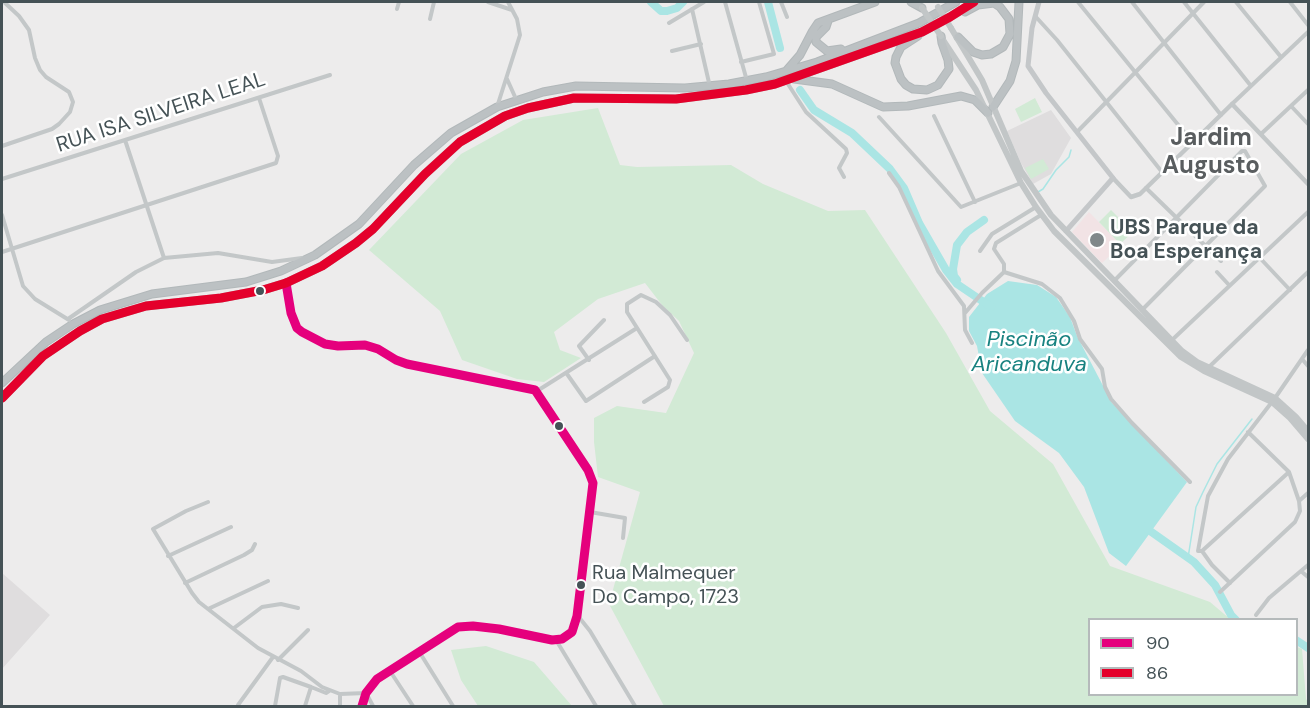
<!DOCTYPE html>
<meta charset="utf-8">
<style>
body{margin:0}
#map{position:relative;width:1310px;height:708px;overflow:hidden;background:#edecec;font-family:"DM Sans",sans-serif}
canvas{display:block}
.frame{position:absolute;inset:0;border:3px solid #455256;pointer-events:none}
.legend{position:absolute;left:1088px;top:618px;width:210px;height:78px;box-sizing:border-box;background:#fff;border:2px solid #b5babb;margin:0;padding:8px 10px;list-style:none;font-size:18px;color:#455256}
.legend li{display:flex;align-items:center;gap:12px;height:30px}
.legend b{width:30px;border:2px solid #b5babb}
</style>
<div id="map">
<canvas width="1310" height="708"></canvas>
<div class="frame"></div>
<ul class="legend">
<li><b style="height:8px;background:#e5007d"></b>90</li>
<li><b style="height:8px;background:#e4002b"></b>86</li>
</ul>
</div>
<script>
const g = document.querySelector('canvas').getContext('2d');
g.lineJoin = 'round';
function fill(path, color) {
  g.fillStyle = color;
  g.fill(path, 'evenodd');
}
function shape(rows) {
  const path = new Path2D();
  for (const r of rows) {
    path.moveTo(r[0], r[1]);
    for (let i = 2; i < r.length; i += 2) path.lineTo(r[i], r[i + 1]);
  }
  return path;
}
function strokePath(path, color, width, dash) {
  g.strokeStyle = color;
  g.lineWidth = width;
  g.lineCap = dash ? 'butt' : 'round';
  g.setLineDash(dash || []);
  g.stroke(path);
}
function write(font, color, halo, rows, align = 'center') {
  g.font = font + ' "DM Sans",sans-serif';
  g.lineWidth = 5;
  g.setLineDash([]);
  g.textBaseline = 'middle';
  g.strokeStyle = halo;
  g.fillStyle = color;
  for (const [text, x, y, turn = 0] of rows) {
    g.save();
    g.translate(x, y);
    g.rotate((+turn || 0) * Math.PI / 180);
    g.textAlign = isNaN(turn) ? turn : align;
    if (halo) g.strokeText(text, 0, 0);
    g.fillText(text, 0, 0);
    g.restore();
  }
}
fill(shape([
 [1051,110,1071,138,1051,174,1033,184,1021,163,1007,131],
 [2,573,50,615,2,669]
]), '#dfddde');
fill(shape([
 [1089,212,1121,245,1102,263,1072,232]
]), '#f2e3e5');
fill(shape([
 [1035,98,1042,112,1021,122,1015,109],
 [598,108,620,165,637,167,731,165,763,184,828,211,865,210,946,333,990,411,1053,464,1110,566,1210,602,1230,619,1090,620,1090,694,1296,694,1297,647,1302,649,1306,699,1308,702,1308,706,664,706,609,604,640,492,598,477,594,442,594,418,617,406,666,413,694,353,679,321,662,305,645,283,598,299,554,332,560,350,581,358,544,382,517,379,462,360,440,311,369,250,461,154,523,120],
 [1043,159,1049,169,1031,179,1025,168],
 [1111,210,1133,232,1120,244,1099,222],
 [486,646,534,662,572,706,478,706,461,680,451,650]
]), '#d2ead5');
fill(shape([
 [1008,281,1037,285,1056,297,1070,317,1077,336,1112,403,1187,482,1126,566,1109,553,1084,487,1059,453,1015,421,982,373,977,346,969,331,969,317,987,294]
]), '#aae5e4');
strokePath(shape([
 [1038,192,1043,189,1056,170,1069,157,1071,150],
 [1188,558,1196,507,1203,492,1217,464,1252,419]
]), '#aae5e4', 1.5);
strokePath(shape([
 [651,2,661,11,667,11,677,8,683,2],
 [768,2,780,48],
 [800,90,814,110,852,133,890,169,904,188,919,223,946,270,957,284,991,307],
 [957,280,954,276,953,269,957,245,967,232,984,220],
 [1143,526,1194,562,1215,585,1231,615,1236,620],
 [1296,640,1308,648]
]), '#aae5e4', 8);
const trunk = shape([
 [911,2,922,8],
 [828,21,826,27,816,37,816,42,827,51,841,49],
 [918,36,901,47,896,57,895,63,901,79,906,85,913,89,927,90,938,85,949,69,948,60,942,43,941,36],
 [958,37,973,52,982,55,991,54,1003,47,1010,34,1009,19,1000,7,994,3,978,5,965,12],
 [787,70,800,55,812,32,818,23,875,2],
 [794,79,832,84,883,107,908,106,961,96,975,100,988,113],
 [993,107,1010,81,1016,61,1019,2],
 [2,383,46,342,73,324,100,310,152,294,246,282,281,271,315,255,359,224,414,165,451,133,497,107,543,92,576,86,685,88,729,84,766,77,817,62,919,23,956,2],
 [2,398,43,356,80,331,102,319,146,306,221,298,263,290,286,283,322,266,356,243,373,229,425,174,460,142,505,116,528,108,574,98,676,99,746,90,775,84,922,32,950,17,974,2]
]);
strokePath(trunk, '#b2b8ba', 9);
strokePath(shape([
 [488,2,512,10],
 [725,2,747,81],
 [781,2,787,17],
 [1078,2,1193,143],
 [1132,2,1221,115],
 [1184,2,1251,86],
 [1236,2,1281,57],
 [1290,2,1308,25],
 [397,9,399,2],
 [692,9,710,87],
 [1036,17,1057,40,1162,172],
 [430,19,434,2],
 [669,23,704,2],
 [672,51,701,44],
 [741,62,774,54,759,2],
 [507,79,516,99],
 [786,81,806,112,846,149,847,153,839,168,844,177],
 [1232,104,1308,32],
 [1291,106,1308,124],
 [497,107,520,35,517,19,508,2],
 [934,116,975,202],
 [879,117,961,207,1021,183],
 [1077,132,1204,2],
 [1261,134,1308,90],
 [125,140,164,258],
 [2,146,52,129,59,124,70,112,73,102,69,92,46,77,40,70,35,58,29,30,19,16,4,2],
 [889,173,899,187,938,271,964,306,965,330,972,343],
 [2,179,330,75],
 [1146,188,1221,261],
 [2,215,23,286,35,299,69,320],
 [980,251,992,234,1036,207],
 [2,252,276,163,278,156,259,98],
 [1259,257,1290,290],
 [1004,272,1042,284,1060,298,1074,321,1080,339,1102,369,1105,387,1111,399,1132,423,1190,482],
 [1217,272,1229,285],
 [1114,281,1242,151,1245,151,1265,186,1143,309],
 [286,284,291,313,297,328,302,332,325,344,338,346,365,345,378,349,396,360,407,364,535,390,588,470,593,483,577,616,572,632,562,639,552,640,499,629,473,626,458,627,377,679,366,693,362,706],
 [965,313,982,293,1004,272,1004,264,994,249,996,243,1041,215],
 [68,319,136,272,164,258,218,253,272,262,302,258],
 [1172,340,1308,212],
 [1302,359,1308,366],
 [589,360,579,346,604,320],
 [1209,367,1308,272],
 [567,374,586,401,655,356],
 [537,391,637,328],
 [644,402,668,387,670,380,627,312,627,304,641,295,656,302,670,315,687,340],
 [1299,501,1308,493],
 [208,502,186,511,153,529,192,593,199,602,258,648,301,671,322,687,340,694,366,693],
 [590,512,625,518,623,538],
 [1202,551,1289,472],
 [168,556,231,527],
 [1302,572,1308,577],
 [185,583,244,555,252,550,255,544],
 [1230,583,1212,565,1202,551,1198,551,1208,496,1228,459,1275,398,1308,350],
 [1220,592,1295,522,1300,511,1299,501,1289,472,1248,432],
 [208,609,268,581],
 [1256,615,1269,598,1308,565],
 [578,616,590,631,635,706],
 [234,628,262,607,281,604,298,608],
 [556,640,596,706],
 [420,653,453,706],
 [278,660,308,630],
 [390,671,413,706],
 [366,693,373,706],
 [340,694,340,706],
 [238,705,273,657],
 [275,706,280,678,283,677,311,687],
 [305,706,311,687,326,693,329,691]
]), '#c3c7c8', 4);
strokePath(shape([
 [1113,178,1131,197,1140,194,1232,104,1308,184]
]), '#c3c7c8', 4.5);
strokePath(shape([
 [1039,2,1032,28,1028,66,1046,93,1113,178,1066,231]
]), '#c4c7c9', 5);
strokePath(shape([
 [951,28,982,80,1021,171,1051,215,1182,351,1197,362,1275,398,1296,417,1308,431],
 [941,37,976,90,1021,183,1036,207,1054,231,1181,357,1204,371,1272,402,1290,418,1308,439]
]), '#c2c6c7', 6);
strokePath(trunk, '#bcc1c3', 7);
strokePath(shape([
 [938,7,951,28],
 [922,8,941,36]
]), '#c2c6c7', 6);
strokePath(shape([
 [286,283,291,313,297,328,302,332,325,344,338,346,365,345,378,349,396,360,407,364,535,390,588,470,593,483,577,616,572,632,562,639,552,640,499,629,473,626,458,627,377,679,366,693,362,706]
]), '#e5007d', 9);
strokePath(shape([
 [2,398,43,356,80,331,102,319,146,306,221,298,263,290,286,283,322,266,356,243,373,229,425,174,460,142,505,116,528,108,574,98,676,99,746,90,775,84,922,32,950,17,974,2]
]), '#e4002b', 9);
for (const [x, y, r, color] of [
 [1097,240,8,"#80888a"],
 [260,291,5,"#455256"],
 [559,426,5,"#455256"],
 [581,585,5,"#455256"]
]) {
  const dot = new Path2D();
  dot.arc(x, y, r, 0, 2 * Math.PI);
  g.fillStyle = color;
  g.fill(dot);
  strokePath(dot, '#fff', 2);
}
write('20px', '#455256', '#fff', [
 ["Rua Malmequer",592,574],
 ["Do Campo, 1723",592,598]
], 'left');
write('21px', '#455256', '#fff', [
 ["RUA ISA SILVEIRA LEAL",161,113,-18]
]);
write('bold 21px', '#455256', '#fff', [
 ["UBS Parque da",1110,228],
 ["Boa Esperança",1110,252]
], 'left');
write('italic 22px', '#188280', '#fff', [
 ["Piscinão",1029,340],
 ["Aricanduva",1029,365]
]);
write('bold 24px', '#595d5f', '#fff', [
 ["Jardim",1211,139],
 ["Augusto",1211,167]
]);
</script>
